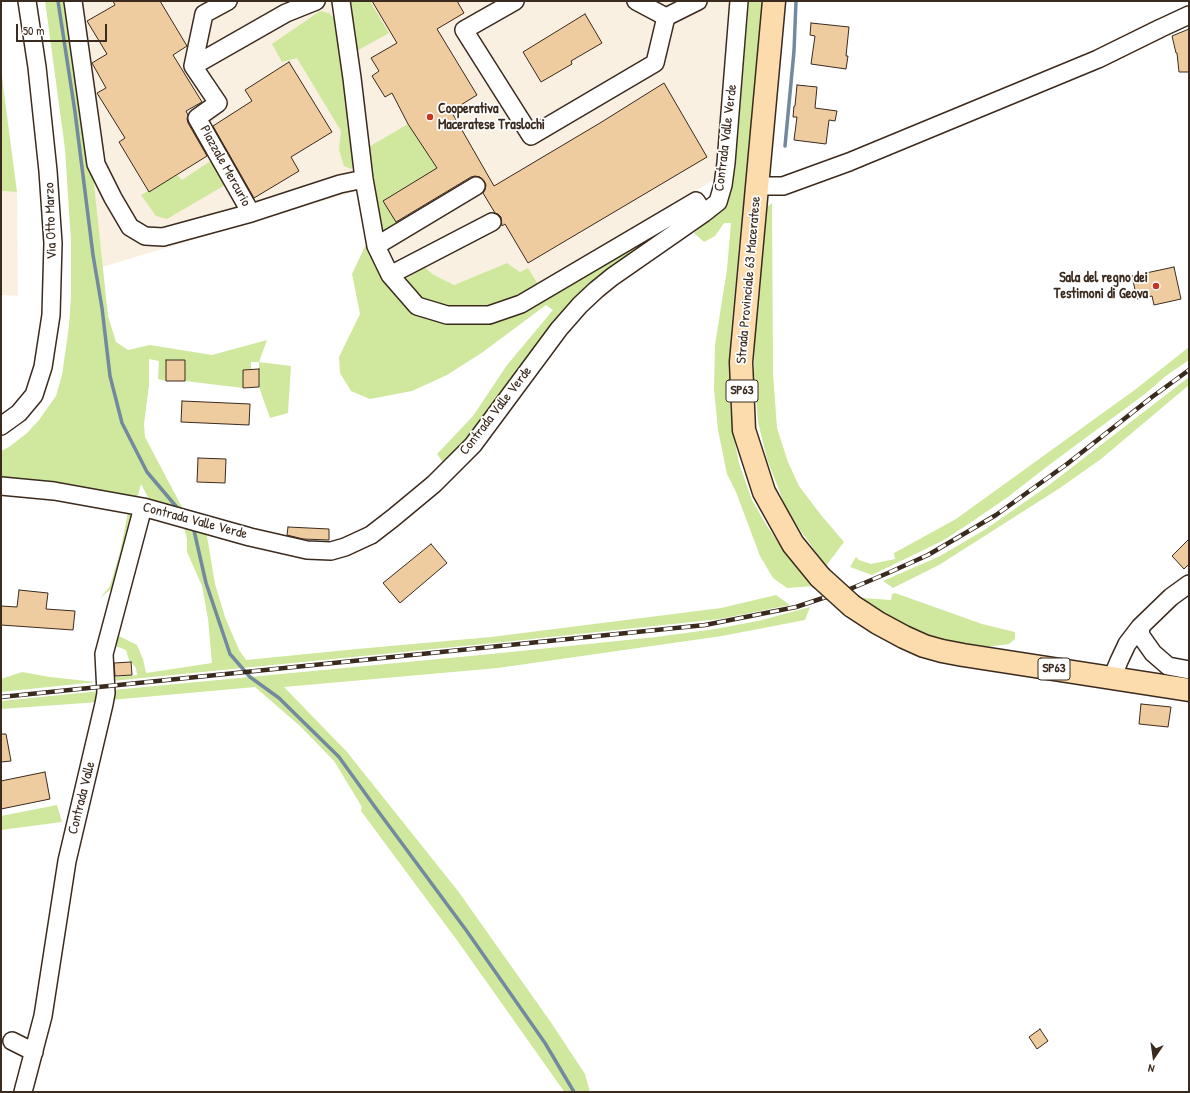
<!DOCTYPE html>
<style>
body{margin:0}
#map{position:relative;width:1190px;height:1093px;overflow:hidden;background:#fff;font-family:"Patrick Hand",sans-serif}
canvas{display:block}
.frame{position:absolute;inset:0;border:2px solid #3b2a1e;pointer-events:none}
.north{position:absolute;left:1134px;top:1037px;width:40px;height:40px;-webkit-text-stroke:3px #fff;paint-order:stroke;rotate:193deg;font-size:11px;font-weight:700;line-height:16px;text-align:center;color:#3b2a1e}
.north::after{content:'';display:block;margin:auto;width:14px;height:18px;background:#3b2a1e;clip-path:polygon(50% 0,100% 100%,50% 72%,0 100%)}
.scale{position:absolute;left:16px;top:24px;width:91px;height:18px;box-sizing:border-box;border:2px solid #3b2a1e;border-top:0;padding-left:5px;font-size:12px;line-height:14px;white-space:nowrap;color:#3b2a1e;-webkit-text-stroke:3px #fff;paint-order:stroke}
</style>
<div id="map">
<canvas width="1190" height="1093"></canvas>
<div class="frame"></div>
<div class="north">N</div>
<div class="scale">50 m</div>
</div>
<script>
const g = document.querySelector('canvas').getContext('2d');
g.lineJoin = 'round';
function fill(path, color) {
  g.fillStyle = color;
  g.fill(path, 'evenodd');
}
function shape(rows) {
  const path = new Path2D();
  for (const r of rows) {
    path.moveTo(r[0], r[1]);
    for (let i = 2; i < r.length; i += 2) path.lineTo(r[i], r[i + 1]);
  }
  return path;
}
function strokePath(path, color, width, dash) {
  g.strokeStyle = color;
  g.lineWidth = width;
  g.lineCap = dash ? 'butt' : 'round';
  g.setLineDash(dash || []);
  g.stroke(path);
}
function write(font, color, halo, rows, align = 'center') {
  g.font = font + ' "Patrick Hand",sans-serif';
  g.lineWidth = 3.5;
  g.setLineDash([]);
  g.textBaseline = 'middle';
  g.strokeStyle = halo;
  g.fillStyle = color;
  for (const [text, x, y, turn = 0] of rows) {
    g.save();
    g.translate(x, y);
    g.rotate((+turn || 0) * Math.PI / 180);
    g.textAlign = isNaN(turn) ? turn : align;
    if (halo) g.strokeText(text, 0, 0);
    g.fillText(text, 0, 0);
    g.restore();
  }
}
fill(shape([
 [67,1,333,1,356,163,357,191,102,267,92,165],
 [370,1,733,1,714,180,538,284,528,268,520,272,507,263,454,285,432,274,404,280,390,256,382,234,383,201,367,148,355,52,388,33],
 [1,191,17,192,18,296,1,295]
]), '#faf0e2');
fill(shape([
 [45,1,67,1,92,165,108,316,116,342,128,350,150,345,212,355,267,340,259,362,291,366,288,413,270,418,259,387,259,362,251,362,251,369,243,370,243,388,185,381,185,360,166,360,166,381,158,379,159,361,149,359,149,385,144,424,145,437,185,513,151,503,141,484,137,499,1,481,1,451,9,447,27,433,39,420,56,396,62,375,69,326,71,296,71,241,65,149],
 [347,1,370,1,389,33,355,52],
 [749,1,768,1,747,191,741,225,731,331,730,366,730,401,732,428,739,463,752,500,767,526,785,553,815,586,787,588,773,578,760,556,736,492,727,474,718,430,714,389,715,345,727,269,731,223,724,223,715,236,704,242,694,233,725,207,735,171],
 [320,11,329,13,336,20,356,163,351,169,344,166,339,150,341,131,297,58,282,62,272,44],
 [1,67,4,93,17,192,1,191],
 [408,124,437,168,383,201,398,224,382,234,367,148],
 [212,160,225,185,167,219,156,216,141,195,177,175,182,180],
 [772,203,773,373,777,428,788,462,799,486,821,515,844,542,826,566,798,527,784,503,767,459,758,422,754,376,755,316,763,210],
 [688,212,601,277,446,466,437,454,473,416,507,365,553,310,546,305,483,352,447,375,412,391,370,399,351,391,340,373,339,357,360,314,352,274,367,242,397,296,483,322],
 [507,263,520,272,528,268,538,284,530,290,496,305,463,310,435,304,411,292,404,280,425,267,432,274,454,285],
 [1189,347,1189,360,1167,375,1145,394,1049,465,1008,497,970,523,944,540,872,575,850,567,856,557,859,560,871,564,895,559,894,553,956,519,1136,389],
 [1189,377,1189,385,1101,459,1060,488,939,565,893,588,883,581,940,556,986,529,1049,485],
 [128,512,133,518,115,586,100,598,110,586,120,552],
 [183,524,206,530,215,584,225,617,239,650,246,660,357,649,491,637,721,608,776,595,790,605,720,619,494,643,112,681,113,677,137,675,136,668,129,660,126,650,113,645,117,635,137,645,143,659,146,673,212,663,208,619,202,586,187,552,187,539],
 [895,593,982,624,1015,632,1015,639,1009,644,970,649,934,638,902,624,873,608,863,598,891,600,892,594],
 [810,607,805,620,722,636,498,668,284,687,347,752,458,891,550,1021,585,1074,590,1092,563,1092,563,1090,459,943,361,811,362,807,334,761,300,726,255,687,111,700,113,690,491,654,656,637,715,629,758,621],
 [22,672,50,677,96,682,1,692,1,679],
 [100,691,99,702,1,709,1,701],
 [57,805,62,822,1,830,1,816]
]), '#cfe89e');
strokePath(shape([
 [58,1,75,112,93,255,102,308,110,376,122,423,147,472,180,511],
 [785,146,794,51,796,1],
 [193,526,206,583,230,654,250,677,279,698,339,757,375,807,466,930,545,1043,574,1092]
]), '#73899e', 3.5);
const building = shape([
 [113,1,160,1,187,46,173,55,202,102,186,111,188,115,187,119,188,123,207,156,149,192,119,142,125,138,97,93,106,88,92,63,107,54,87,21,115,5,113,1],
 [372,1,457,1,464,13,437,29,477,95,451,111,494,186,600,123,664,83,707,157,528,263,505,224,502,226,501,217,498,214,495,213,483,193,485,190,486,185,484,181,480,177,475,176,471,177,396,222,383,201,437,168,408,124,392,93,385,97,372,76,379,71,371,58,397,43,372,1],
 [585,14,602,43,571,61,572,64,541,82,523,52,585,14],
 [811,23,849,27,846,56,848,56,846,69,811,64,815,36,810,35,811,23],
 [1189,29,1189,72,1179,72,1177,53,1176,53,1172,36,1189,29],
 [289,62,332,132,291,157,299,171,254,198,213,126,252,101,245,90,289,62],
 [797,85,817,87,815,108,837,111,835,121,829,120,826,144,794,140,797,117,793,117,794,106,795,106,797,85],
 [1174,267,1181,299,1154,305,1152,296,1137,299,1132,276,1174,267],
 [166,360,185,360,185,381,166,381,166,360],
 [259,369,259,387,243,388,243,370,259,369],
 [182,401,250,404,249,425,181,422,182,401],
 [198,458,226,459,225,483,197,482,198,458],
 [288,527,329,529,329,540,303,539,287,535,288,527],
 [1189,539,1189,564,1184,569,1172,556,1189,539],
 [431,544,447,563,400,603,383,583,431,544],
 [19,590,48,593,46,609,75,611,73,630,1,625,1,606,17,607,19,590],
 [131,662,132,675,115,676,114,663,131,662],
 [1141,704,1171,707,1168,727,1139,724,1141,704],
 [1,734,6,734,11,761,1,762,1,734],
 [45,772,50,799,1,809,1,781,45,772],
 [1040,1029,1048,1041,1037,1049,1029,1037,1040,1029]
]);
fill(building, '#efcca0');
strokePath(building, '#3b2a1e', 1);
const minor = shape([
 [73,1,96,164,113,198,130,227,145,236,163,237,251,213,340,184,364,179],
 [228,1,204,14,193,66,286,13,316,1],
 [341,1,352,78,364,179,376,246,390,275,417,306,447,315,489,315,521,304,696,201,704,213],
 [515,1,464,30,531,136,655,63,666,17],
 [636,1,666,17],
 [666,17,698,1],
 [193,66,218,103,197,118,251,213],
 [757,186,783,186,849,162,1098,59,1161,28,1189,15],
 [376,246,476,186],
 [390,275,492,222],
 [1,426,19,413,34,395,43,367,51,315,53,243,48,171,37,67,27,1],
 [1,486,54,491,143,507,250,537,307,550,331,551,345,547,371,535,393,518,434,484,473,445,559,329,580,305,596,290,612,277,704,213,718,202,723,185,726,163,739,1],
 [1140,627,1141,636,1153,653,1168,666,1189,670],
 [1112,678,1119,661,1127,644,1140,627,1171,597,1189,584],
 [12,1041,34,1052],
 [23,1092,43,1016,67,861,104,704,106,693,104,654,143,507]
]);
const major = shape([
 [774,1,741,362,744,430,764,492,793,544,820,577],
 [852,606,878,623,904,637,924,646,942,651,963,655,1189,690]
]);
strokePath(minor, '#3b2a1e', 20);
strokePath(major, '#3b2a1e', 25);
strokePath(minor, '#fff', 17);
strokePath(major, '#fcdcac', 22);
const rail = shape([
 [1,697,705,625,796,607,850,589,888,573,928,555,996,515,1067,464,1152,397,1189,370]
]);
strokePath(rail, '#3b2a1e', 4.5);
strokePath(rail, '#fff', 3, [9]);
const majorBridge = shape([
 [820,577,852,606]
]);
strokePath(majorBridge, '#3b2a1e', 25, []);
strokePath(majorBridge, '#fcdcac', 22);
for (const [x, y, r, color] of [
 [430,117,4,"#c8321e"],
 [1156,286,4,"#c8321e"]
]) {
  const dot = new Path2D();
  dot.arc(x, y, r, 0, 2 * Math.PI);
  g.fillStyle = color;
  g.fill(dot);
  strokePath(dot, '#fff', 1.5);
}
for (const [x, y, w] of [
 [742,391,32],
 [1054,669,32]
]) {
  const box = new Path2D();
  box.roundRect(x - w / 2, y - 11, w, 22, 3);
  g.fillStyle = '#fff';
  g.fill(box);
  strokePath(box, '#3b2a1e', 1);
}
write('bold 13px', '#3b2a1e', null, [
 ["SP63",742,391],
 ["SP63",1054,669]
]);
write('bold 14px', '#3b2a1e', '#fff', [
 ["Cooperativa",438,109],
 ["Maceratese Traslochi",438,125],
 ["Sala del regno dei",1148,278,"right"],
 ["Testimoni di Geova",1148,294,"right"]
], 'left');
write('14px', '#3b2a1e', '#fff', [
 ["Contrada Valle Verde",726,138,-83],
 ["Piazzale Mercurio",225,166,61],
 ["Via Otto Marzo",51,221,-92],
 ["Strada Provinciale 63 Maceratese",749,280,-85],
 ["Contrada Valle Verde",496,411,-52],
 ["Contrada Valle Verde",195,521,15],
 ["Contrada Valle",82,798,-76]
]);
</script>
